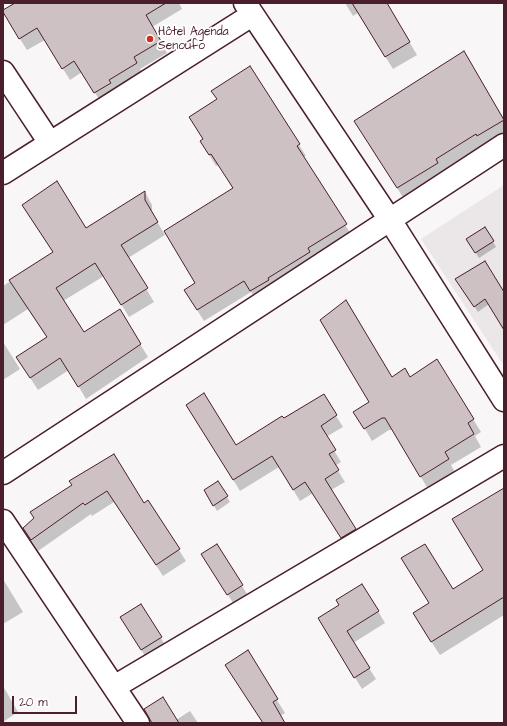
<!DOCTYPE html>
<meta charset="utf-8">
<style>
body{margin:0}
#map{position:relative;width:507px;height:726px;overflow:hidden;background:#f8f6f7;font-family:"Architects Daughter",sans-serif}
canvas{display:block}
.frame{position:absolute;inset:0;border:4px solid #4a1f2b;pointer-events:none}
.scale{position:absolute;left:12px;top:696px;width:65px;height:18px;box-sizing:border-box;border:2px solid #4a1f2b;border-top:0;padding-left:5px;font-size:12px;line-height:14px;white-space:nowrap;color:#4a1f2b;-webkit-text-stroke:3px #fff;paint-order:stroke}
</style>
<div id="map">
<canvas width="507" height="726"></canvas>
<div class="frame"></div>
<div class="scale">20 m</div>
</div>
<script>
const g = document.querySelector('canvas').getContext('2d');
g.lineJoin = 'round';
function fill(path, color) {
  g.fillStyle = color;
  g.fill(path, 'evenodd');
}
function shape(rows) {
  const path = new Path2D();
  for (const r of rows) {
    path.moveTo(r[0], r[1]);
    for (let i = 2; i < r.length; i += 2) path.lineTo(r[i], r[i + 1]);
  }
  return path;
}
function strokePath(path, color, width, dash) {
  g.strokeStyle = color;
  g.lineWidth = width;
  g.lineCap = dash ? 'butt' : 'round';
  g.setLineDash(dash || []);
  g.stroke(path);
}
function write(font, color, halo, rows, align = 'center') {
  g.font = font + ' "Architects Daughter",sans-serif';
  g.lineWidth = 3.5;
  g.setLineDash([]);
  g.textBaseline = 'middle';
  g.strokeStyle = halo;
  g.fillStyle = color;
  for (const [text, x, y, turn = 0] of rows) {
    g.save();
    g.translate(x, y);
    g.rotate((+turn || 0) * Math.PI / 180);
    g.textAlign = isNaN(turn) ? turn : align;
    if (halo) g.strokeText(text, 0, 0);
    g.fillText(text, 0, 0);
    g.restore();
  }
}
fill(shape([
 [504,185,504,366,421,239]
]), '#ebe6e8');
fill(shape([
 [17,3,179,3,182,9,152,27,167,53,140,69,143,75,102,104,82,72,70,80,45,40,27,50,10,23],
 [345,3,381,3,388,6,417,55,393,69,358,13,353,16],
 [463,53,504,119,504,139,406,202,363,135],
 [201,142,299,145,306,156,303,157,352,236,258,302,251,292,204,321,192,302,196,284,234,188,219,165,216,166],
 [145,192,152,205,152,213,165,235,128,258,154,302,129,317,104,276,63,301,83,333,120,311,148,357,86,399,69,370,38,390,25,370,47,338,28,309,3,325,3,286,54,253,23,205,85,229],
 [485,228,496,247,479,258,467,239],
 [460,284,504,294,504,328,489,304,478,312],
 [3,342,20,369,3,380],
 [437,361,481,432,475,436,481,447,451,465,455,472,428,489,393,430,389,430,372,441,355,412,370,402,392,378,410,379],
 [323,395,343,427,326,437,341,462,335,466,345,482,331,490,362,541,349,548,313,493,300,501,279,467,240,491,194,416,236,446],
 [113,455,144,505,148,502,186,561,163,576,114,502,92,516,91,514,38,551,24,528,73,486],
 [218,482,230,502,217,511,205,490],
 [504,489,504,615,440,655,422,628,452,590,484,571],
 [216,545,249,597,235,606,209,565],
 [3,579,23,612,3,624],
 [378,611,385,623,353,643,376,679,362,689,326,630],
 [128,628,161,638,167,649,148,661],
 [247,652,285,713,280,716,284,723,263,723],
 [3,686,18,712,3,722],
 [190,711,198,723,153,723,176,720]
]), '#0003');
const building = shape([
 [15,3,166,3,146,15,161,41,134,57,137,63,109,80,111,83,94,93,74,61,62,69,37,28,19,39,3,12,3,10,15,3],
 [352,3,387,3,410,42,385,57,352,3],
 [464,51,504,120,477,136,476,134,436,159,438,163,397,188,354,121,464,51],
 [250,66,300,144,297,146,347,224,308,248,310,252,268,278,269,280,250,291,244,281,197,310,184,290,195,283,164,231,233,188,211,154,209,155,200,141,203,139,189,117,217,99,211,91,250,66],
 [57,181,86,228,145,191,145,200,158,222,121,245,148,288,121,305,95,263,56,288,84,332,120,309,141,344,78,387,60,358,30,378,16,357,47,337,9,280,53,252,22,205,57,181],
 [485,227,494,241,475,253,466,239,485,227],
 [485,261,504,292,504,330,485,299,474,307,455,279,485,261],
 [346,300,392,377,405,368,410,377,437,359,474,419,468,423,474,434,445,452,449,459,420,477,385,418,382,418,364,429,353,412,369,402,320,320,346,300],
 [204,393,236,445,282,416,284,418,324,394,337,415,321,426,336,450,329,454,339,470,325,479,356,529,341,538,305,482,293,490,272,456,233,480,186,405,204,393],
 [114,454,144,503,148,500,180,549,156,565,107,491,85,505,83,503,31,540,23,528,34,518,30,512,72,485,69,481,114,454],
 [218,481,228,496,213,506,204,490,218,481],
 [504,488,504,597,431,642,413,613,429,603,401,558,425,544,453,589,483,570,452,519,504,488],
 [217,544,243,585,227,595,201,554,217,544],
 [362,584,379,611,347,631,370,668,354,678,318,618,339,605,336,600,362,584],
 [141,604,162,637,141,650,120,617,141,604],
 [248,650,278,699,273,702,285,723,263,723,225,665,248,650],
 [163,697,179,723,152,723,144,709,163,697]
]);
fill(building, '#cdc1c4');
strokePath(building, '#4a1f2b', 1);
const minor = shape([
 [245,3,390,220,504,400],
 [3,72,50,143],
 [3,173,252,15],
 [3,473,504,145],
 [3,521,138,723],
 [114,687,504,456]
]);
strokePath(minor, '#4a1f2b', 25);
strokePath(minor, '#fff', 22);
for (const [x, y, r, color] of [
 [150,39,4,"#c8321e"]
]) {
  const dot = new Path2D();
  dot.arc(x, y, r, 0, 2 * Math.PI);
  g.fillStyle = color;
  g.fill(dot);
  strokePath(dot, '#fff', 1.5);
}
write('12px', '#4a1f2b', '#fff', [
 ["Hôtel Agenda",158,32],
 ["Senoufo",158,46]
], 'left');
</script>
